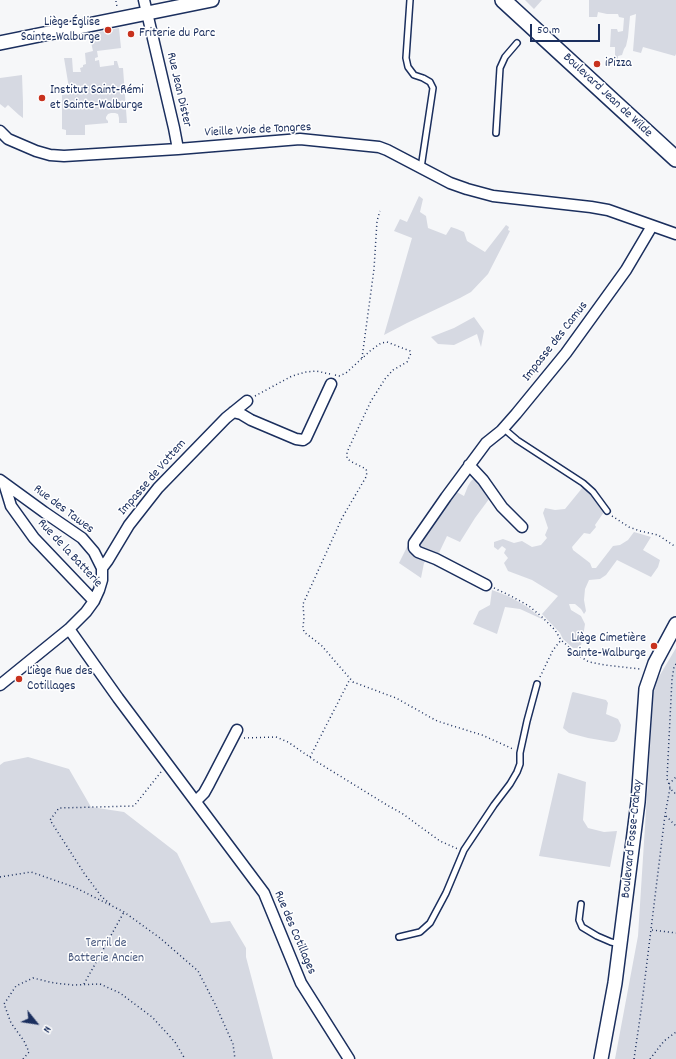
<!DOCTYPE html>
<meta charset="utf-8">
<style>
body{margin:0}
#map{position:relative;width:676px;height:1059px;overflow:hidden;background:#f6f7f9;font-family:Dekko,sans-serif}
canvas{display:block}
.north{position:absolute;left:16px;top:1003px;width:40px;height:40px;-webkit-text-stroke:3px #fff;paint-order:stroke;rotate:120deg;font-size:11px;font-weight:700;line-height:16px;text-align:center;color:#1b2f5e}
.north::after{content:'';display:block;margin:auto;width:14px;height:18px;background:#1b2f5e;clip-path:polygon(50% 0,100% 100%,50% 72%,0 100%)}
.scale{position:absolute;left:530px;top:24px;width:70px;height:18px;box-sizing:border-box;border:2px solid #1b2f5e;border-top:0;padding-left:5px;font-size:12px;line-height:14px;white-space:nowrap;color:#1b2f5e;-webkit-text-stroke:3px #fff;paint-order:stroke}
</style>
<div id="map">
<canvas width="676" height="1059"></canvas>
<div class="north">N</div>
<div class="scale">50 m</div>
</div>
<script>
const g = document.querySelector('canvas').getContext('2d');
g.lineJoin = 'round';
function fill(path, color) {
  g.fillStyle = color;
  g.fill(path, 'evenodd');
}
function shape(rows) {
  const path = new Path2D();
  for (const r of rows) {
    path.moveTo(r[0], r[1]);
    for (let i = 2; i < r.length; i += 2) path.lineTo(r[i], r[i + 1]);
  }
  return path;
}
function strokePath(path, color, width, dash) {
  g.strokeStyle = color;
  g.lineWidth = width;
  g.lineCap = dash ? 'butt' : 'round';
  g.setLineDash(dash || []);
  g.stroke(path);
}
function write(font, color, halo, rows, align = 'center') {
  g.font = font + ' Dekko,sans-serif';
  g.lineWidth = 3;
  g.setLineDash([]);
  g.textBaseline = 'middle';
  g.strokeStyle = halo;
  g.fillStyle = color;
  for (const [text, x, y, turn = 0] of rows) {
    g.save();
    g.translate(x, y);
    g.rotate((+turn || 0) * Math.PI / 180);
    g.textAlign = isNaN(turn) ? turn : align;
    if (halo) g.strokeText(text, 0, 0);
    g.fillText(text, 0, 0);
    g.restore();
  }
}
fill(shape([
 [525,0,542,0,534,9],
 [589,0,676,0,676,54,675,56,643,47,641,53,633,51,636,14,630,16,628,37,626,46,624,49,622,55,618,56,618,59,615,59,615,47,610,47,611,29,617,29,618,32,623,31,624,18,619,17,618,14,607,14,598,12,597,17,589,17],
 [119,28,121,48,97,51,98,57,95,58,95,61,99,60,100,67,114,65,114,61,117,61,119,68,123,68,127,123,119,123,119,118,118,114,115,113,111,113,108,114,106,117,106,119,108,121,108,123,85,125,85,135,66,135,66,130,62,129,62,95,70,94,64,58,72,58,73,72,81,72,80,68,83,67,83,65,86,64,85,53,93,51,89,34],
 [22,75,23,102,23,118,19,115,8,105,5,108,0,104,0,78],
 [419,196,423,199,420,212,426,216,428,228,446,235,451,227,457,229,464,232,467,241,485,252,506,225,509,227,508,230,510,231,488,274,471,292,460,298,407,323,384,335,412,238,394,231,400,219,407,222],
 [474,317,484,331,481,347,477,334,454,345,438,344,431,337,454,328],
 [477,476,492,495,475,518,460,542,447,536,437,557,423,552,418,545,453,490,464,496,468,486,471,481],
 [583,487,590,493,600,508,602,509,604,512,595,525,596,527,590,534,584,533,572,547,573,550,590,563,592,568,596,568,613,546,620,545,628,540,634,532,651,537,643,550,660,560,658,567,651,577,617,560,606,575,600,579,589,580,585,589,584,600,586,611,584,614,581,609,575,604,569,604,571,610,581,616,585,624,583,637,581,645,577,648,573,648,563,639,560,633,542,614,558,596,532,580,508,571,504,563,508,558,504,553,506,549,502,546,498,550,494,547,494,542,503,539,514,543,522,541,532,547,541,545,547,538,545,535,548,528,543,513,545,508,555,510,565,509],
 [413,538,426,560,424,563,421,578,399,563,408,545],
 [492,590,508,596,526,606,544,620,520,609,505,607,497,634,473,624,479,611,490,605],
 [676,648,676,1059,615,1059,638,936,654,685],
 [573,692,606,700,608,703,606,714,618,719,621,725,620,731,617,740,614,742,611,742,588,738,569,733,563,728,572,693],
 [28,757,69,769,91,807,124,812,177,853,211,923,230,921,246,948,246,957,273,1059,0,1059,0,765,4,762],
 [558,773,586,782,583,820,588,828,604,832,617,831,610,867,539,856]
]), '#d6d9e2');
const service = shape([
 [410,0,406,58,408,67,414,75,423,78,430,82,433,88,421,168],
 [496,133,500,68,505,57,517,43],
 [503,428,517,440,583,483,593,492,607,511],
 [581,904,579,920,582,927,597,936,611,942,620,944],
 [399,937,420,932,430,923,446,893,464,850,494,805,510,784,517,772,520,764,520,753,527,721,537,684]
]);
const minor = shape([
 [144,0,174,128,178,149],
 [0,131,8,139,36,151,50,155,64,156,178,149,300,139,379,147,387,150,450,183,467,189,493,196,591,207,608,210,676,234],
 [233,412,241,414,251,420,296,439,303,440,306,438,331,384],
 [469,465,483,480,502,507,522,527],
 [0,480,44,512,82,538,94,552,102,568,102,580,99,590,94,601,86,612,69,629,0,685],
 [4,483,11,506,34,538,94,601],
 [102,568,108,560,129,525,158,488,226,418,247,401],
 [486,585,436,559,418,552,414,548,414,543,446,497,486,443,501,431,516,414,566,353,626,270,652,226],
 [69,629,118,698,264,893,301,983,349,1059],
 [196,801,204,793,209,784,237,730]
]);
const tertiary = shape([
 [0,43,212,0],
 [601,1059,615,983,638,802,646,689,655,663,676,624]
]);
const secondary = shape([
 [503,0,676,159]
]);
strokePath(service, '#1b2f5e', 8);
strokePath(minor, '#1b2f5e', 13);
strokePath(tertiary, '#1b2f5e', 16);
strokePath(secondary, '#1b2f5e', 18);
strokePath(shape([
 [116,1,117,7],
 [362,358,374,269,377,221,380,211],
 [335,375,339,376,346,373,370,351,381,343,387,342,410,351,411,353,407,362,393,370,385,379,371,401,354,437,347,452,347,458,350,461,366,469,367,472,366,477,342,518,303,604,304,618,303,627,304,632,321,645,353,682,396,698,437,721,482,735,513,749],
 [255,396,292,376,306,372,316,371,330,374],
 [612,516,629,527,640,531,658,535,676,547],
 [494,588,511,596,529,606,542,617,555,630,561,640,569,647,576,654,589,662,605,665,640,669],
 [676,664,674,667,672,679,667,779,669,784,670,788,674,793,676,793],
 [540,677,553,650,561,640],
 [244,738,276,737,288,742,314,760,387,805,403,814,422,828,440,841,458,849],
 [310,757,350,679],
 [669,784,676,777],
 [666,816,676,826],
 [0,877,31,872,74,887,124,912,160,938,198,971,216,1006,233,1044,235,1059],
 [110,904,101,896,84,873,50,820,59,808,134,806,161,772],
 [652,930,676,933],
 [84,984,124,912],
 [23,1059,29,1052,24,1041,11,1023,4,1004,16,986,33,978,54,983,73,985,100,984,120,993,152,1017,175,1042,185,1059],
 [634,1059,641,1011,665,815,670,788],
 [650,1059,664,1041,676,1032]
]), '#1b2f5e', 1.5, [1, 3]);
strokePath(service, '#fff', 5);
strokePath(minor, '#fff', 10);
strokePath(tertiary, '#fff', 13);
strokePath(secondary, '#fff', 15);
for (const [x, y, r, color] of [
 [108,30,4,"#c8321e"],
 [131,34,4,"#c8321e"],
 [597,64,4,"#c8321e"],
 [42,98,4,"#c8321e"],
 [654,646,4,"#c8321e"],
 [19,679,4,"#c8321e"]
]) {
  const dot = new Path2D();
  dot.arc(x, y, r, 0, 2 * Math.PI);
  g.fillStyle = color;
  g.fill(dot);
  strokePath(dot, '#fff', 1.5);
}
write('13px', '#1b2f5e', '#fff', [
 ["Liège Église",100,23,"right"],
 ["Sainte-Walburge",100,38,"right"],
 ["Friterie du Parc",139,34],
 ["iPizza",605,64],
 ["Institut Saint-Rémi",50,91],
 ["et Sainte-Walburge",50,106],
 ["Liège Cimetière",646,639,"right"],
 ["Sainte-Walburge",646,654,"right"],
 ["Liège Rue des",27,672],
 ["Cotillages",27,687]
], 'left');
write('13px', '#1b2f5e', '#fff', [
 ["Rue Jean Dister",178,90,77],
 ["Boulevard Jean de Wilde",607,96,43],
 ["Vieille Voie de Tongres",258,131,-3],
 ["Impasse des Camus",556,342,-52],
 ["Impasse de Vottem",153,478,-49],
 ["Rue des Tawes",63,510,37],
 ["Rue de la Batterie",69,554,47],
 ["Boulevard Fosse-Crahay",633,839,-84],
 ["Rue des Cotillages",294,933,67]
]);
write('13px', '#4a5a7f', '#fff', [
 ["Terril de",106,944],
 ["Batterie Ancien",106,959]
]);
</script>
